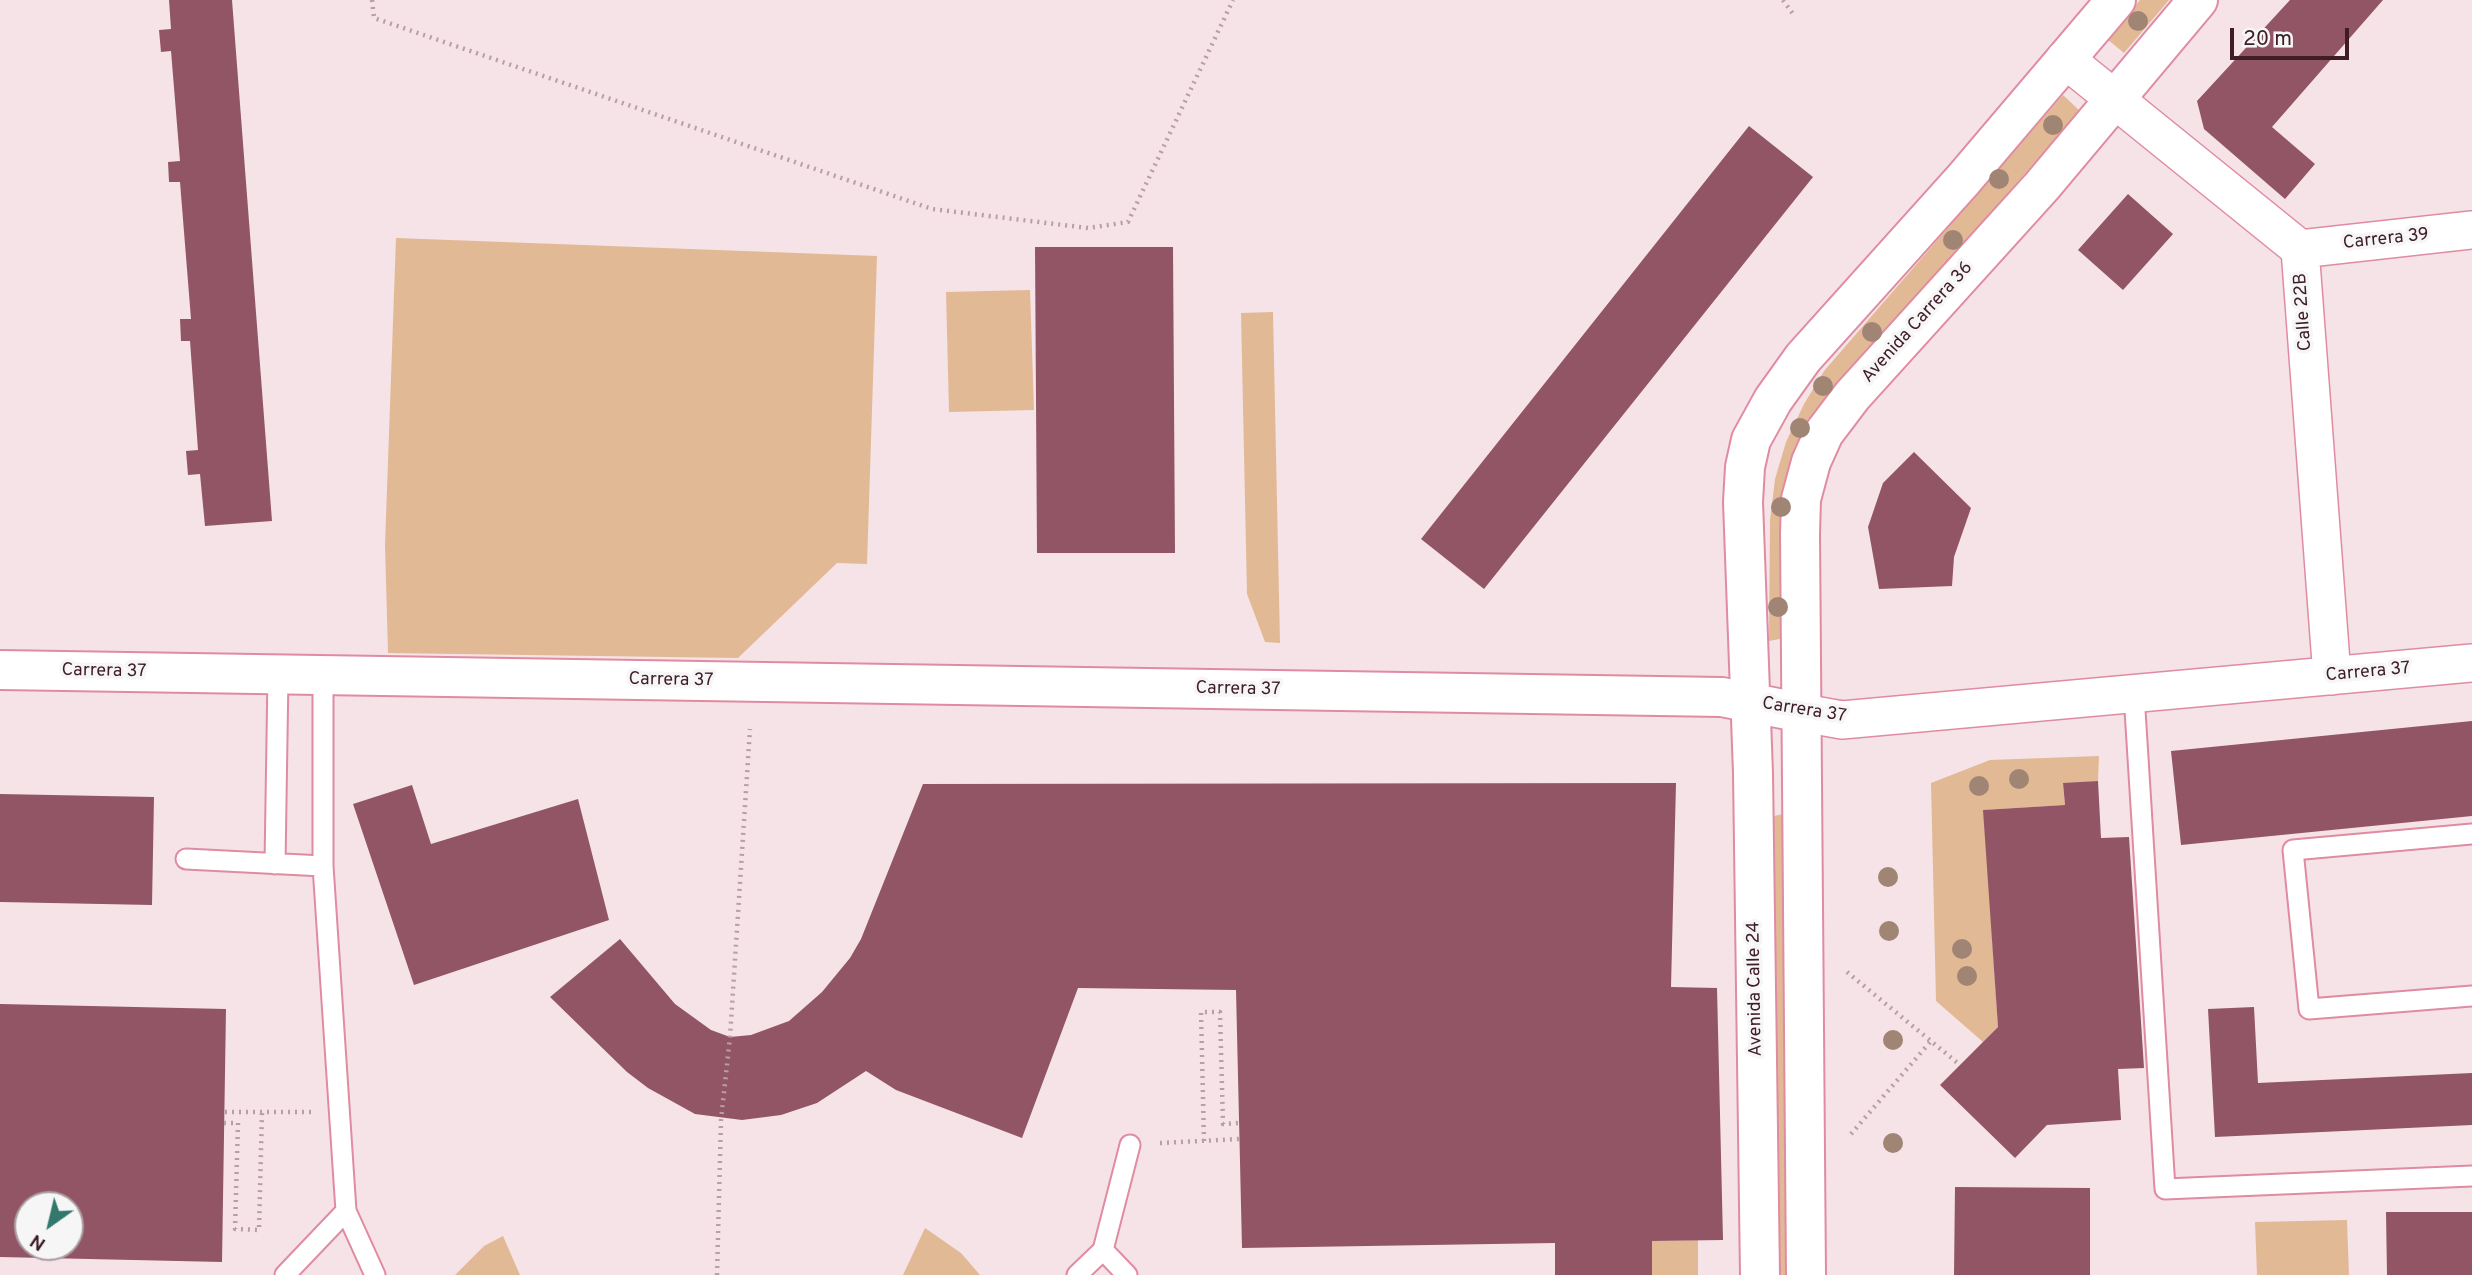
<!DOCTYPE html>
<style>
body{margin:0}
#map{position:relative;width:2472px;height:1275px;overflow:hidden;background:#f6e3e7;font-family:Overpass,sans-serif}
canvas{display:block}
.north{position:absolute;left:14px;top:1191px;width:70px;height:70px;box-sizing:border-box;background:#f6f6f6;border:2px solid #ac9fa3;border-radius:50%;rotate:214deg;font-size:19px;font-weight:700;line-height:28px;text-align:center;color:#3e1d27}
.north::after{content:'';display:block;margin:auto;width:24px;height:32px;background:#32786d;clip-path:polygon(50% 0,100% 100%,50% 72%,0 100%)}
.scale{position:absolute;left:2230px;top:28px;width:119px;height:32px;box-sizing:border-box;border:4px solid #3e1d27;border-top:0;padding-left:9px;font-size:21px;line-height:24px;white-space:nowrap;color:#3e1d27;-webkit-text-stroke:5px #f6f6f6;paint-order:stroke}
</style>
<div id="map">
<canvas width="2472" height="1275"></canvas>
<div class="north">N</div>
<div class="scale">20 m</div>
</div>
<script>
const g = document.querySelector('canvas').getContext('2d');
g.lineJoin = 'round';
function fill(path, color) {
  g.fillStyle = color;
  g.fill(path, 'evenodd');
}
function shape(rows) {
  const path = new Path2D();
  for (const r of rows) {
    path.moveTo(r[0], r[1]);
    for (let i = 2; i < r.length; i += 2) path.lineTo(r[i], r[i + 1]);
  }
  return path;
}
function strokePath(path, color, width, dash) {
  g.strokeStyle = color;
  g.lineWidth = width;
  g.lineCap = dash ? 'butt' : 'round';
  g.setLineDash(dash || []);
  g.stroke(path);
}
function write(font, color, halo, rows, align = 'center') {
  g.font = font + ' Overpass,sans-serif';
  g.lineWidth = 7;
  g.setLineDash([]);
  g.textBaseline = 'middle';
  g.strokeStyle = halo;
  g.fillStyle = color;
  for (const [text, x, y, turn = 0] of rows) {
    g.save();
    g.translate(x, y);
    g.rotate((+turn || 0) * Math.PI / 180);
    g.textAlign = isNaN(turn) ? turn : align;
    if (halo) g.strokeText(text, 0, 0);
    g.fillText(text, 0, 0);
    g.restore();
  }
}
fill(shape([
 [2140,0,2169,0,2124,53,2107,39],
 [2063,95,2080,111,1849,374,1785,638,1769,641,1770,520,1775,479,1786,442,1804,404,1824,371],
 [396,238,877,256,867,564,837,563,738,658,388,653,385,545],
 [1030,290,1034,410,949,412,946,292],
 [1273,312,1280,643,1265,642,1247,594,1241,313],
 [2099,756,2098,781,2063,784,2065,805,1984,810,1998,1027,1983,1042,1936,1001,1931,783,1990,760],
 [1788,813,1799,1275,1778,1275,1774,816],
 [2347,1220,2349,1275,2257,1275,2255,1222],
 [925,1228,961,1253,980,1275,903,1275],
 [503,1236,520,1275,455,1275,484,1246],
 [1698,1240,1698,1275,1652,1275,1652,1241]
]), '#e2b995');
fill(shape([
 [169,0,232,0,272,521,205,526,200,474,188,475,186,451,198,450,190,341,181,341,180,319,191,319,180,182,169,182,168,162,180,161,171,51,161,52,159,30,171,29],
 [2290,0,2383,0,2272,127,2315,164,2285,199,2204,129,2197,101],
 [1749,126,1813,177,1484,589,1421,539],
 [2128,194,2173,234,2123,290,2078,250],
 [1035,247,1173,247,1175,553,1037,553],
 [1914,452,1971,508,1954,557,1952,586,1879,589,1868,527,1883,483],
 [2472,721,2472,816,2181,845,2171,751],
 [2098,781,2101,838,2129,837,2144,1068,2118,1069,2121,1120,2047,1125,2015,1158,1940,1085,1998,1027,1983,810,2065,805,2063,783],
 [1676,783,1671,987,1717,988,1723,1240,1652,1241,1652,1275,1555,1275,1555,1243,1242,1248,1236,990,1078,988,1022,1138,896,1090,866,1071,817,1103,781,1115,742,1120,695,1114,648,1088,627,1072,550,997,620,939,675,1004,711,1030,730,1037,751,1035,789,1021,822,992,850,958,861,939,923,784],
 [412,785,431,844,578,799,609,920,414,985,353,804],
 [0,794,154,797,152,905,0,902],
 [0,1004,226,1009,222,1262,0,1257],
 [28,1205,70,1205,70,1247,28,1247],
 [2254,1007,2258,1083,2472,1073,2472,1125,2215,1137,2208,1009],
 [1955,1187,2090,1188,2090,1275,1954,1275],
 [2386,1212,2472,1212,2472,1275,2387,1275]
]), '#915566');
const lane = shape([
 [323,675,323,866,346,1211],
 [2134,694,2165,1189,2472,1176],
 [2472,834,2293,850,2309,1009,2472,996],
 [186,859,323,866],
 [275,864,278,675],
 [1103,1250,1130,1145],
 [285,1275,346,1211,375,1275],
 [1077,1275,1103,1250,1127,1275]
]);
const street = shape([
 [2065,59,2300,249,2332,676],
 [2300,249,2472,230],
 [1803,713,1842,720,2472,663]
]);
const secondary = shape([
 [0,670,1722,697,1803,713],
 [1760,1275,1753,773,1743,502,1745,467,1751,440,1773,400,1803,358,1963,180,2116,0],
 [1806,1275,1800,534,1801,499,1811,462,1824,433,1852,396,2042,186,2198,0]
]);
strokePath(lane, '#e08ba2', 23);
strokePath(street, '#e08ba2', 40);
strokePath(secondary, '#e08ba2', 42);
strokePath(shape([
 [372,0,374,18,932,209,1088,228,1128,222,1233,0],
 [1783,0,1793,14],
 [1847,972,1960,1065],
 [225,1112,311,1112],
 [224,1123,238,1123,235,1229,259,1230,262,1112],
 [1851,1134,1931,1041],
 [1204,1141,1201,1012,1220,1012,1223,1124,1239,1123],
 [1160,1143,1239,1139],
 [717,1275,721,1120,730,1037,750,729]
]), '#b79fa5', 4.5, [2, 5]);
strokePath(lane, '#fff', 19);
strokePath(street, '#fff', 37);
strokePath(secondary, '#fff', 38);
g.fillStyle = '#a08575';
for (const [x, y] of [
 [2138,21],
 [2053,125],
 [1999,179],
 [1953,240],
 [1872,332],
 [1823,386],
 [1800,428],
 [1781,507],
 [1778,607],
 [2019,779],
 [1979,786],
 [1888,877],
 [1889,931],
 [1962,949],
 [1967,976],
 [1893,1040],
 [1893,1143]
]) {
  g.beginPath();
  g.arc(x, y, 10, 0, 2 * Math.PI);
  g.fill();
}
write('18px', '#3e1d27', '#f6f6f6', [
 ["Carrera 39",2386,240,-6],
 ["Calle 22B",2304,312,-94],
 ["Avenida Carrera 36",1918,323,-48],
 ["Carrera 37",104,672,1],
 ["Carrera 37",2368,673,-5],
 ["Carrera 37",671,681,1],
 ["Carrera 37",1238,690,1],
 ["Carrera 37",1804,711,9],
 ["Avenida Calle 24",1756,989,-91]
]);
</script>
